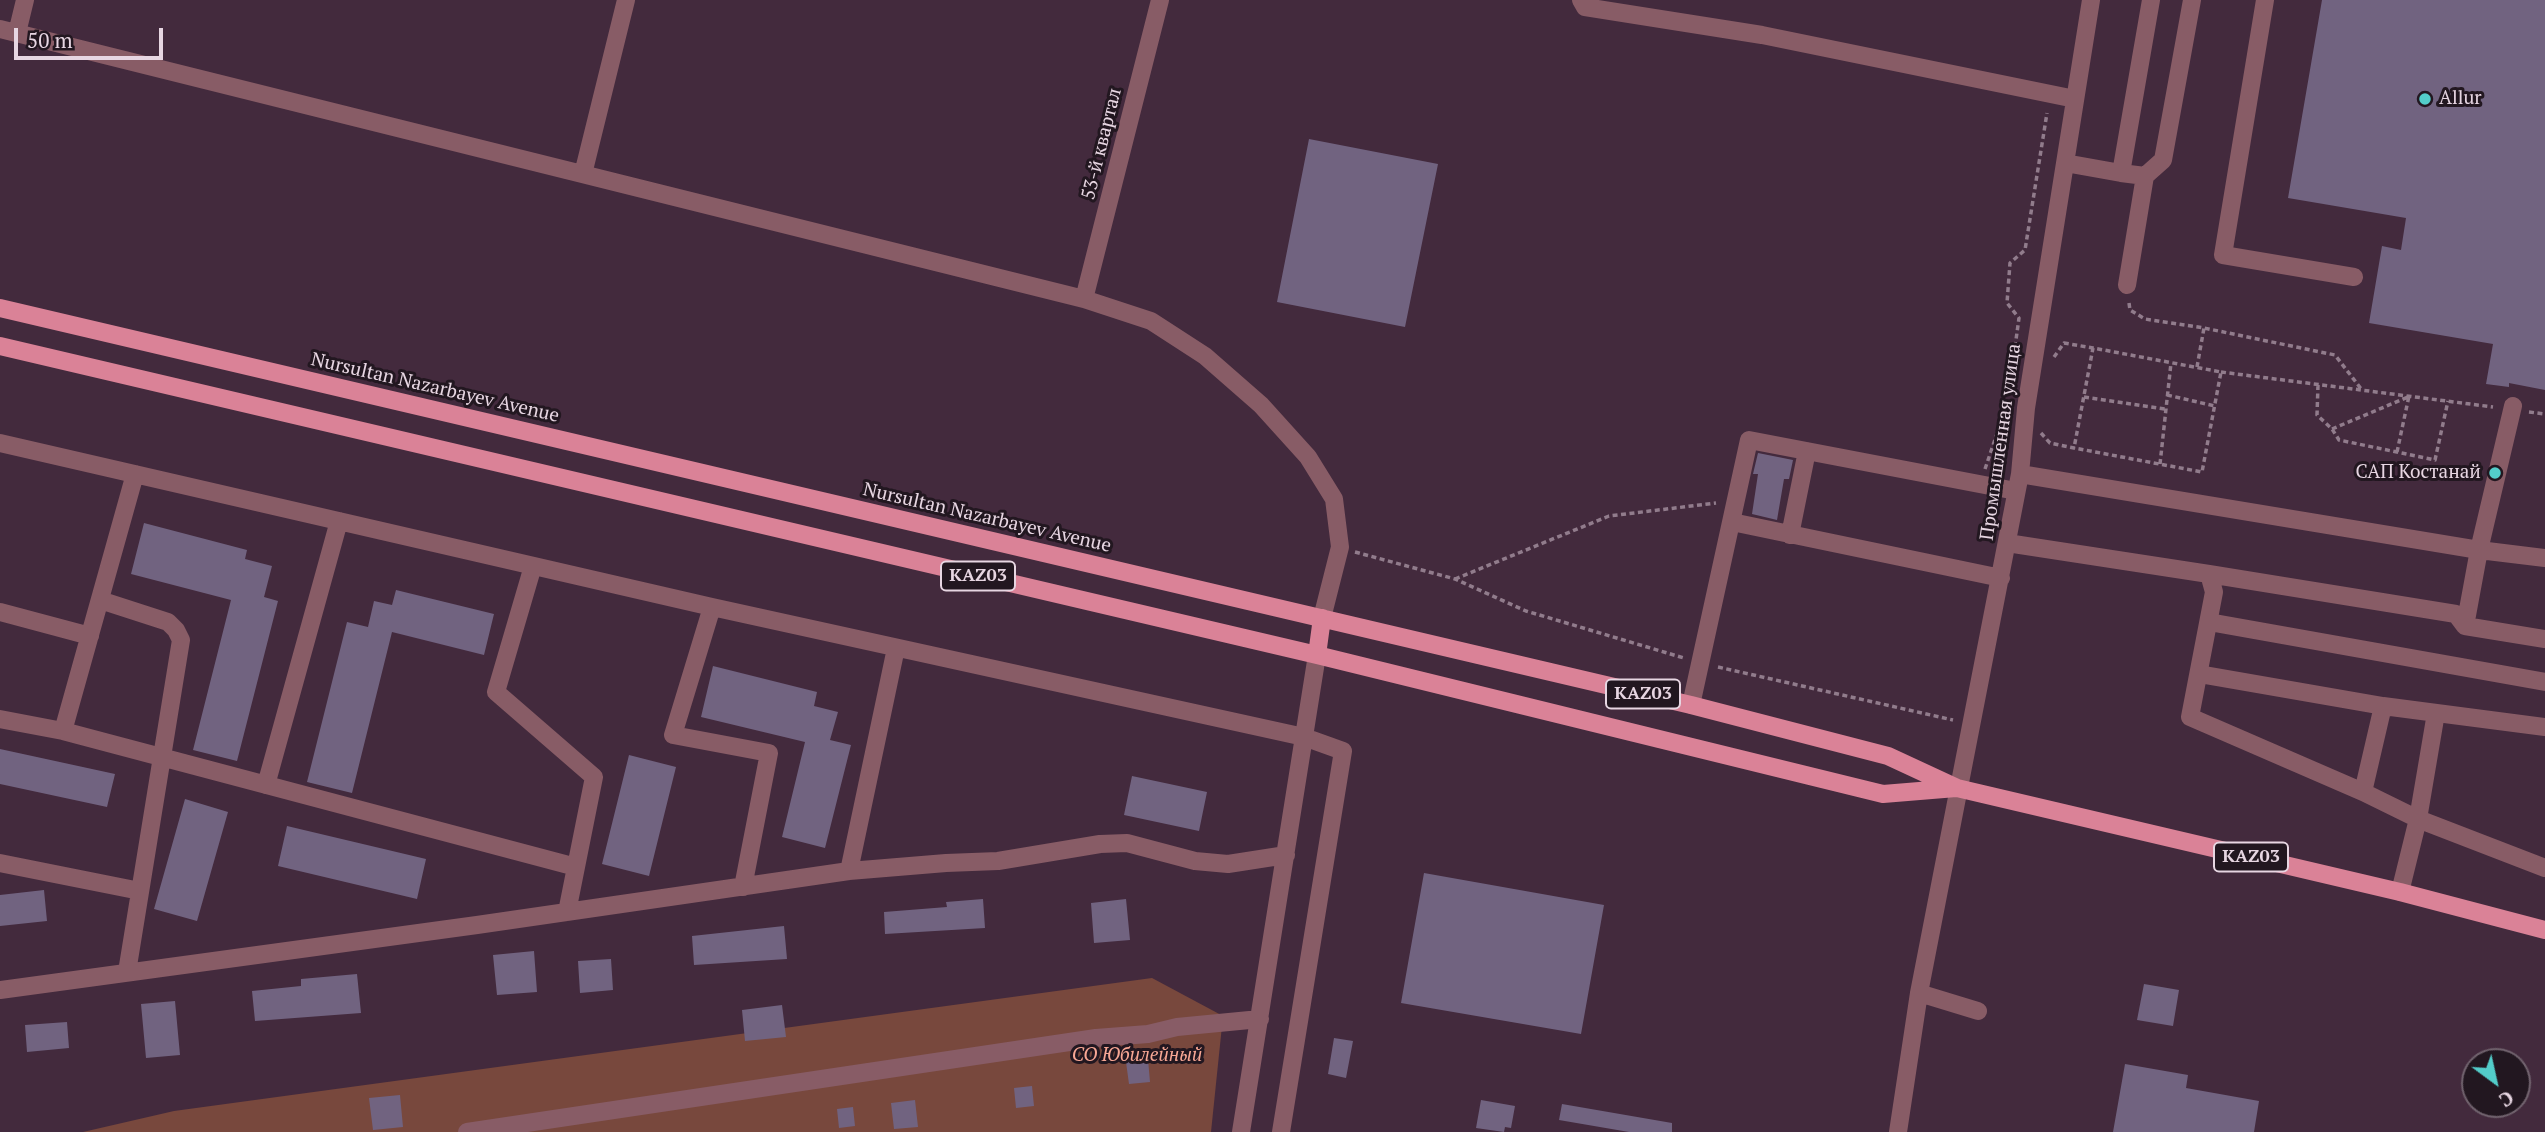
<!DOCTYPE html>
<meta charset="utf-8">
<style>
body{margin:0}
#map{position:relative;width:2545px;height:1132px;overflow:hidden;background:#432a3d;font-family:"PT Serif",serif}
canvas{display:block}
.north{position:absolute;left:2461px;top:1048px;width:70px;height:70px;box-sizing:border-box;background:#221720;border:2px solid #71636e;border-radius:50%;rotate:147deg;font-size:19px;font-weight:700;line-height:28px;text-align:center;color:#e7d6e2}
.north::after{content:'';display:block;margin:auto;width:24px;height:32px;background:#53cdca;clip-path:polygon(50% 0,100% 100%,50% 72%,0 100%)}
.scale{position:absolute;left:14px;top:28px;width:149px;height:32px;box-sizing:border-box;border:4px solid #e7d6e2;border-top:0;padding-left:9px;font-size:21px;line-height:24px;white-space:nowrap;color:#e7d6e2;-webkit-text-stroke:5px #221720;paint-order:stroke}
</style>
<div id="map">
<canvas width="2545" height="1132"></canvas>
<div class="north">С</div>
<div class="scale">50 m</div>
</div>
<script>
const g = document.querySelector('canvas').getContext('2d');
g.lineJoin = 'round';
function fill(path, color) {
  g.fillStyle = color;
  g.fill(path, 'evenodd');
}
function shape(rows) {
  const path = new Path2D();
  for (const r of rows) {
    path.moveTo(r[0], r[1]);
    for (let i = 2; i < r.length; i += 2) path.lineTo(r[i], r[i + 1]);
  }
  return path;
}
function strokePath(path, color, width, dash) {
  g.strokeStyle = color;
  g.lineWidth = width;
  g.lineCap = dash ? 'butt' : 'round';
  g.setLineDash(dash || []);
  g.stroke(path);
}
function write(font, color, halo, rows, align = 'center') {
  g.font = font + ' "PT Serif",serif';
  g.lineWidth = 6;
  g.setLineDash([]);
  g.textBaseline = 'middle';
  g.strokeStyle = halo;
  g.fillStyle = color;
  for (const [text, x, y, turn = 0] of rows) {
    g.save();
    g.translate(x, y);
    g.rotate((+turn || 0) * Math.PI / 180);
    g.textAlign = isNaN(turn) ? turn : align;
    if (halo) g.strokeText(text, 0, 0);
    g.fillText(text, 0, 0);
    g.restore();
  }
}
fill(shape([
 [1152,978,1223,1016,1211,1132,83,1132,174,1111]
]), '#78483d');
fill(shape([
 [2322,0,2545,0,2545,390,2509,383,2509,387,2486,384,2493,344,2369,323,2382,246,2401,250,2406,218,2288,198],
 [1309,139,1438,164,1405,327,1277,302],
 [1758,453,1793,460,1789,479,1784,479,1777,520,1752,514,1758,474,1753,474],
 [144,523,247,550,245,559,272,566,264,597,278,601,237,761,193,750,231,600,131,574],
 [396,590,494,614,484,655,392,632,352,793,307,782,347,622,368,627,374,601,392,605],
 [713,666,817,692,814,706,838,712,830,740,851,745,825,848,782,837,805,742,701,717],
 [0,749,115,774,107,807,0,784],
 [629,755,676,767,649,876,602,864],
 [1132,776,1207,792,1199,831,1124,815],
 [185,799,228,812,197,921,154,909],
 [287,826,426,859,417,899,278,866],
 [1424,873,1604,905,1581,1034,1401,1003],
 [44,890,47,921,0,926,0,895],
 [983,899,985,928,885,934,884,912,947,907,946,902],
 [1126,899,1130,940,1094,943,1091,903],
 [784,926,787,959,694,965,692,936],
 [534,951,537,992,497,995,493,955],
 [611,959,613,990,580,993,578,961],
 [357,974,361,1013,255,1021,252,991,301,986,301,979],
 [2144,984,2179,990,2173,1026,2137,1020],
 [175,1001,180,1055,146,1058,141,1004],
 [782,1005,786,1037,745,1041,742,1010],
 [67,1022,69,1048,27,1052,25,1025],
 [1334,1038,1353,1041,1346,1078,1328,1074],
 [1148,1059,1150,1082,1129,1084,1126,1062],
 [2125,1064,2188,1075,2186,1088,2259,1101,2254,1132,2113,1132],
 [1032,1086,1034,1106,1016,1108,1014,1088],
 [400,1095,403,1127,373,1130,369,1098],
 [915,1100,918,1127,894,1129,891,1103],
 [1481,1100,1515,1106,1511,1128,1505,1127,1504,1132,1476,1128],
 [1562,1104,1672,1123,1672,1132,1629,1132,1559,1120],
 [853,1107,855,1126,839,1128,837,1109]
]), '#716380');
strokePath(shape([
 [2129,303,2130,310,2145,319,2204,328,2335,355,2362,390],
 [2015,347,2019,318,2007,303,2010,263,2025,250,2047,113],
 [2054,357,2064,343,2093,348],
 [2197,367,2204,328],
 [2221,372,2493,407],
 [2318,385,2317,415,2332,429,2339,440,2435,460,2448,401],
 [2167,395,2215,406],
 [2084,397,2165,409],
 [2529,412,2545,414],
 [2332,429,2408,397],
 [2041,433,2050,443,2074,448,2202,472,2221,372,2093,348,2074,448],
 [2397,452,2409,396],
 [2160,464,2171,363],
 [1985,469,2006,407],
 [1355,552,1455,579,1526,611,1684,658],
 [1455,579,1609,516,1716,503],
 [1718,667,1953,720]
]), '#917c8c', 3.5, [5, 3.5]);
strokePath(shape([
 [1581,0,1585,7,1762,35,2075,99],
 [2265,0,2223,255,2354,277],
 [0,29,1084,299,1151,321,1205,356,1261,405,1308,457,1334,499,1340,547,1322,618],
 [17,33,25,0],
 [2065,163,2121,173,2151,0],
 [2121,173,2145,176,2163,160,2192,0],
 [583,174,626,0],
 [2127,285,2145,176],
 [1084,299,1160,0],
 [2513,406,2479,550,2465,626,2545,639],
 [0,443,712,607,1304,737,1343,751,1281,1132],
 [2020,474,2479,550,2545,558],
 [1732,522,2001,578],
 [1790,535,1807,451],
 [2007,543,2209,574,2214,592,2190,717,2363,792,2418,819,2545,868],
 [533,566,496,692,594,777,567,912],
 [2209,574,2456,614,2465,626],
 [100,600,168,622,176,630,181,640,127,972],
 [712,607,673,735,769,753,743,887],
 [0,612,90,636],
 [2209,622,2545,682],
 [2199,674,2383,706,2545,727],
 [1691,705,1749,440,2016,491],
 [0,719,63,731,576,867],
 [63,731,135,474],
 [266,785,339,521],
 [2363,792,2383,706],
 [0,863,140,891],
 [849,871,896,648],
 [2400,892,2418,819,2436,713],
 [0,990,477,925,849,871,946,863,998,861,1100,844,1127,843,1195,861,1228,864,1286,855],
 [1919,993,1978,1011],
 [467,1132,1096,1038,1148,1034,1177,1027,1260,1019],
 [1241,1132,1317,655],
 [1898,1132,1919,993,2020,474,2026,408,2091,0]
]), '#885c66', 18);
strokePath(shape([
 [0,308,1691,705,1888,756,1957,788,2400,892,2545,930],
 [0,346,1317,655,1883,794,1956,788],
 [1317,655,1322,618]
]), '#da8297', 18);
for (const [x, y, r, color] of [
 [2425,99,7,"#53cdca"],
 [2495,473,7,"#53cdca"]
]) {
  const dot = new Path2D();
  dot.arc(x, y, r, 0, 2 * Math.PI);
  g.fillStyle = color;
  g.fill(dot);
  strokePath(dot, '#221720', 2.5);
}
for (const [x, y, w] of [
 [978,576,74],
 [1643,694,74],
 [2251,857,74]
]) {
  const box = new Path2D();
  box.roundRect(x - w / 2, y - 14.5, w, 29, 5);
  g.fillStyle = '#221720';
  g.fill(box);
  strokePath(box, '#e7d6e2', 2);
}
write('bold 18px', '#e7d6e2', null, [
 ["KАZ03",978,576],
 ["KАZ03",1643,694],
 ["KАZ03",2251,857]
]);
write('19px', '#e7d6e2', '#221720', [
 ["Allur",2439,99],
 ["САП Костанай",2481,473,"right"]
], 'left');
write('19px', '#e7d6e2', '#221720', [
 ["53-й квартал",1102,144,-76],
 ["Nursultan Nazarbayev Avenue",435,388,13],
 ["Промышленная улица",2001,442,-82],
 ["Nursultan Nazarbayev Avenue",987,518,13]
]);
write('italic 19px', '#f8a794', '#221720', [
 ["СО Юбилейный",1137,1056]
]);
</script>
